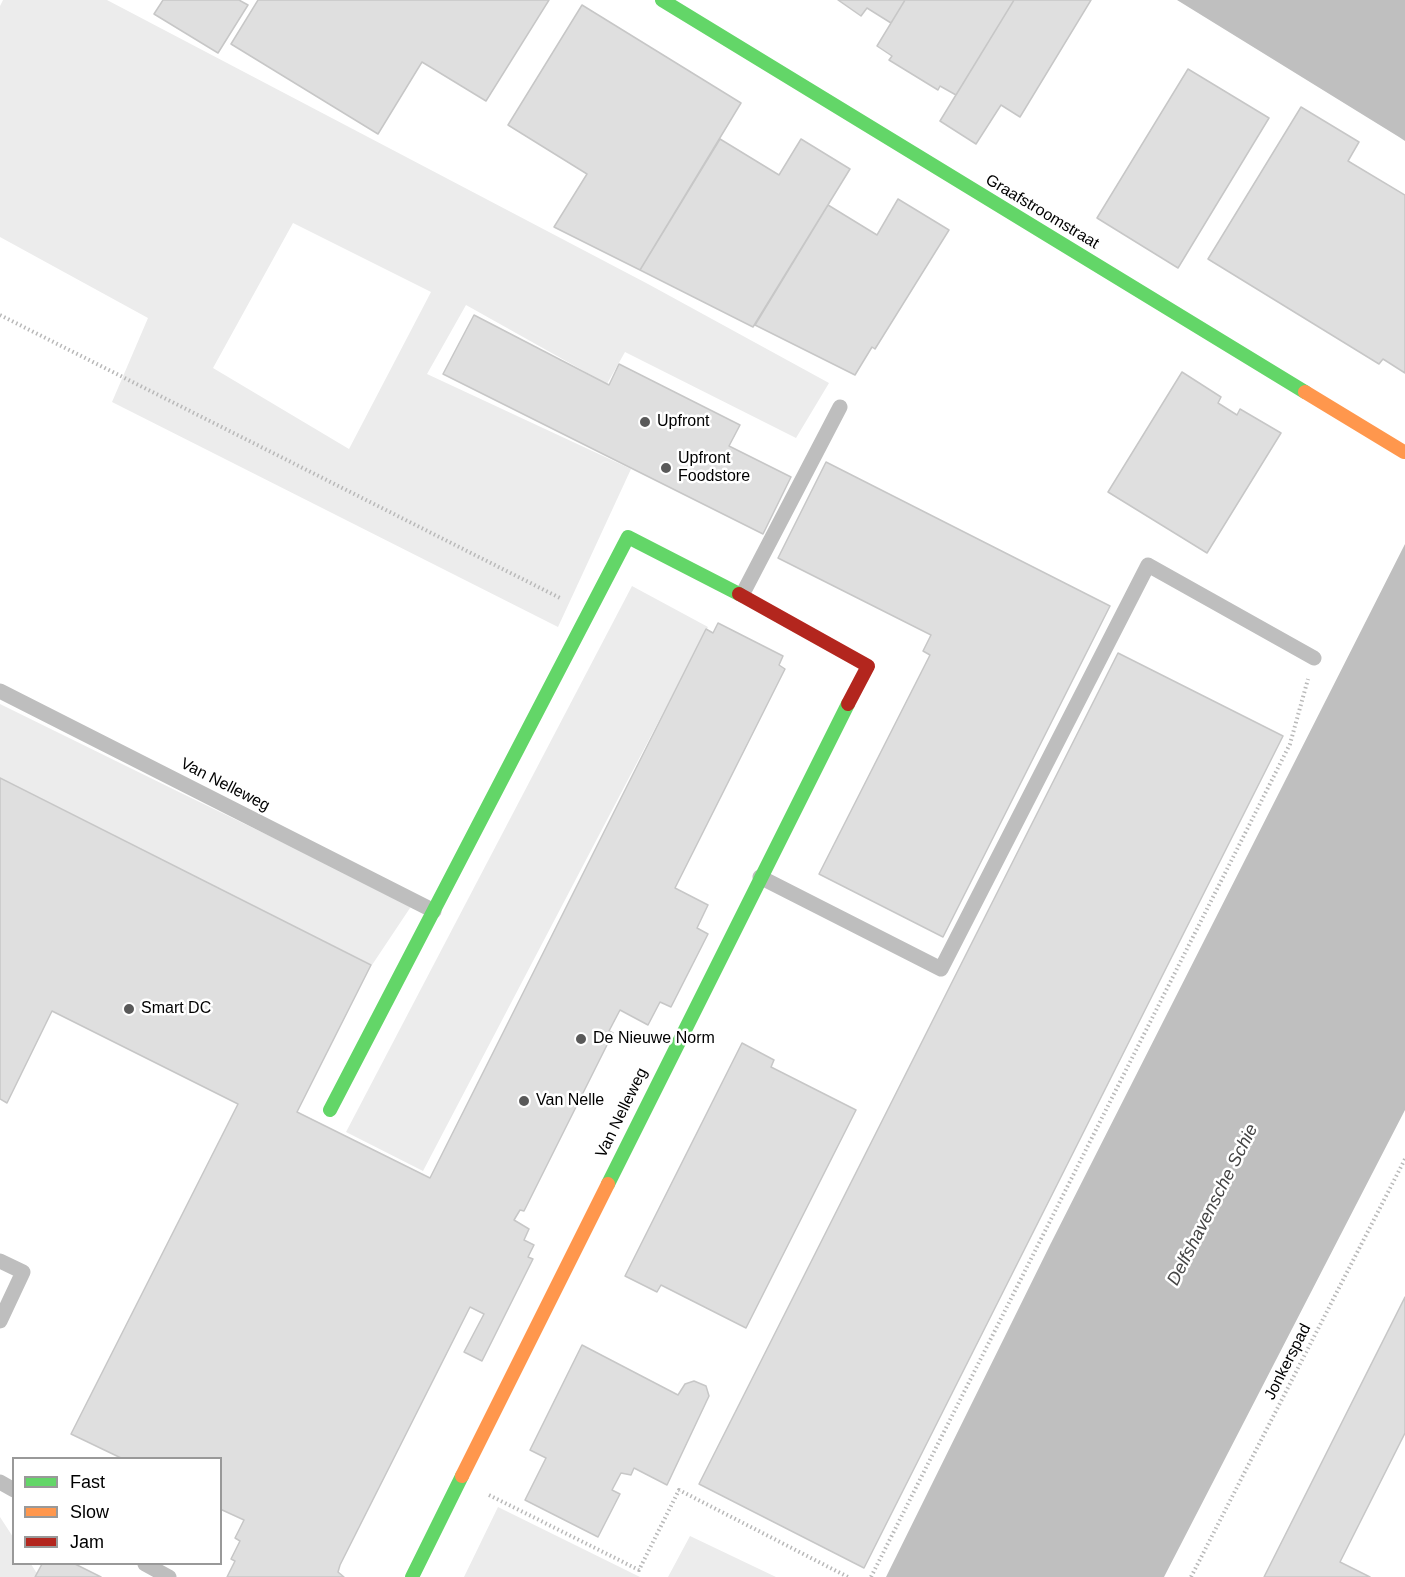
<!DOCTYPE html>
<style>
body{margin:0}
#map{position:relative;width:1405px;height:1577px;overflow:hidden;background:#fff;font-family:Helvetica,sans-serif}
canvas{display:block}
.legend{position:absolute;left:12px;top:1457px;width:210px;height:108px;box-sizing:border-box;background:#fff;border:2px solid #999;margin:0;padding:8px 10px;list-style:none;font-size:18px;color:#000}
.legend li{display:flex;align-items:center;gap:12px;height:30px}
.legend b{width:30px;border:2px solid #999}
</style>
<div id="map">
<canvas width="1405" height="1577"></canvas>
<ul class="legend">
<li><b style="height:8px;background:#63d668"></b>Fast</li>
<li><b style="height:8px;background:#ff974d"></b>Slow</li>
<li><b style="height:8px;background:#b3261e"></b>Jam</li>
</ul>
</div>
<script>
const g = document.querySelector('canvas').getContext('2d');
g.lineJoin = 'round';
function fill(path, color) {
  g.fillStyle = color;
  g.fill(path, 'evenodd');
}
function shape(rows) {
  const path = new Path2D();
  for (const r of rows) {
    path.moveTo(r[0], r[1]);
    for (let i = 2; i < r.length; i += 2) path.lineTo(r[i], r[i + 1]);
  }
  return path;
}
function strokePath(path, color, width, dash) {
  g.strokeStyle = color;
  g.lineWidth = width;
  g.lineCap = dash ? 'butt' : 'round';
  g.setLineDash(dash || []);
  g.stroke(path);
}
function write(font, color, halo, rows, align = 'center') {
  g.font = font + ' Helvetica,sans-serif';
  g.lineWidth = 5;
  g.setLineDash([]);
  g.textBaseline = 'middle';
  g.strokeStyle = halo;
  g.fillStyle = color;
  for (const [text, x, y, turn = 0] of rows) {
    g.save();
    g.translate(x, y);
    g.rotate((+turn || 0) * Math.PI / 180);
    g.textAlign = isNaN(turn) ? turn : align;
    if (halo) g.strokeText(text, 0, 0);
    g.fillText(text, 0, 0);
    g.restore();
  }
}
fill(shape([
 [3,0,107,0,648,284,829,383,796,438,625,352,607,384,466,305,427,374,631,469,558,627,112,402,148,318,0,237,0,6],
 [293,223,431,292,349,449,213,368],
 [632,586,708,627,423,1171,346,1132],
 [0,704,181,793,412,905,372,965,0,780],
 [498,1507,640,1577,464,1577],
 [0,1517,13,1537,14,1564,31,1564,36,1572,46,1577,0,1577],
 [690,1536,776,1577,668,1577]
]), '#ececec');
fill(shape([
 [1177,0,1405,0,1405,141,1399,137],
 [1405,544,1405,1110,1164,1577,886,1577,1051,1243]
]), '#bfbfbf');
const building = shape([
 [163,0,239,0,248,5,218,53,154,14,163,0],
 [258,0,549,0,486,101,422,62,378,134,231,44,258,0],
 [838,0,905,0,891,23,867,8,861,16,838,0],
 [905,0,1014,0,956,95,940,86,938,90,889,60,892,56,877,46,905,0],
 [1014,0,1091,0,1020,117,1001,105,976,144,940,121,1014,0],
 [582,5,741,103,640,270,554,227,587,174,508,125,582,5],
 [1188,69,1269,118,1178,268,1097,218,1188,69],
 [1301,107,1359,142,1348,161,1405,195,1405,373,1383,359,1379,364,1208,259,1301,107],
 [720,139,779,175,801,139,850,169,753,327,640,270,720,139],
 [898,199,949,230,875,349,872,347,855,375,755,325,828,205,877,235,898,199],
 [474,315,609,385,619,364,740,425,729,446,791,477,763,534,443,374,474,315],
 [1182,372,1221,397,1218,403,1237,415,1240,409,1281,433,1207,553,1108,492,1182,372],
 [826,462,1110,606,943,937,819,874,930,655,923,651,931,635,778,558,826,462],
 [718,623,783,656,779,665,785,669,675,888,708,905,697,928,708,934,671,1007,660,1002,648,1025,620,1010,609,1031,613,1033,524,1211,520,1210,514,1220,529,1229,524,1240,534,1245,528,1257,533,1259,482,1361,464,1352,484,1314,470,1307,340,1565,338,1572,344,1577,227,1577,235,1561,231,1559,240,1541,235,1538,244,1520,220,1509,220,1458,121,1458,71,1434,238,1104,52,1011,7,1103,0,1099,0,778,371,965,297,1112,430,1178,706,629,713,633,718,623],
 [1118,653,1283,736,864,1568,699,1484,1118,653],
 [742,1043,774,1060,771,1067,856,1110,746,1328,661,1285,657,1292,625,1276,742,1043],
 [1405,1297,1405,1433,1340,1562,1370,1577,1264,1577,1405,1297],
 [582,1345,678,1395,685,1384,694,1381,706,1386,709,1396,667,1485,634,1468,631,1475,621,1473,612,1490,620,1494,598,1537,525,1500,546,1458,530,1450,582,1345],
 [42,1564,75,1564,101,1577,35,1577,42,1564]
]);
fill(building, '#dfdfdf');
strokePath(building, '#c7c7c7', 1.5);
strokePath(shape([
 [0,315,562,599],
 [489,1495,639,1570,679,1490,848,1577],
 [871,1577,1290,744,1308,679],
 [1191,1577,1405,1159]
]), '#b9b9b9', 4, [1.5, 3]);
strokePath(shape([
 [742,595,840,407],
 [0,691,434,911],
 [760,877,941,969,1148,565,1314,658],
 [0,1261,23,1272,0,1321],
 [0,1482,14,1490],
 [145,1564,169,1577]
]), '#bebebe', 15);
strokePath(shape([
 [662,0,1305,392],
 [330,1110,628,537,739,594],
 [608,1184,848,704],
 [412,1577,462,1476]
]), '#63d668', 14);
strokePath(shape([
 [1305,392,1404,452],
 [462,1476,608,1184]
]), '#ff974d', 14);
strokePath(shape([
 [739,594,868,666,848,704]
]), '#b3261e', 14);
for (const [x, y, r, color] of [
 [645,422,6,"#595959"],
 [666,468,6,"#595959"],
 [129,1009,6,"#595959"],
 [581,1039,6,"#595959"],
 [524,1101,6,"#595959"]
]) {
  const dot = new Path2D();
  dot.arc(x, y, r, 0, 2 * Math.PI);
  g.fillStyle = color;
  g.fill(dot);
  strokePath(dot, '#fff', 2);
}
write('16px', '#000', '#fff', [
 ["Graafstroomstraat",1042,212,31],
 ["Van Nelleweg",225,785,27],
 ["Van Nelleweg",622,1113,-64],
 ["Jonkerspad",1288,1362,-63]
]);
write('16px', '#000', '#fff', [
 ["Upfront",657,422],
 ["Upfront",678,459],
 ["Foodstore",678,477],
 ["Smart DC",141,1009],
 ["De Nieuwe Norm",593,1039],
 ["Van Nelle",536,1101]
], 'left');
write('italic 18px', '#444', '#fff', [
 ["Delfshavensche Schie",1213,1205,-63]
]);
</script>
